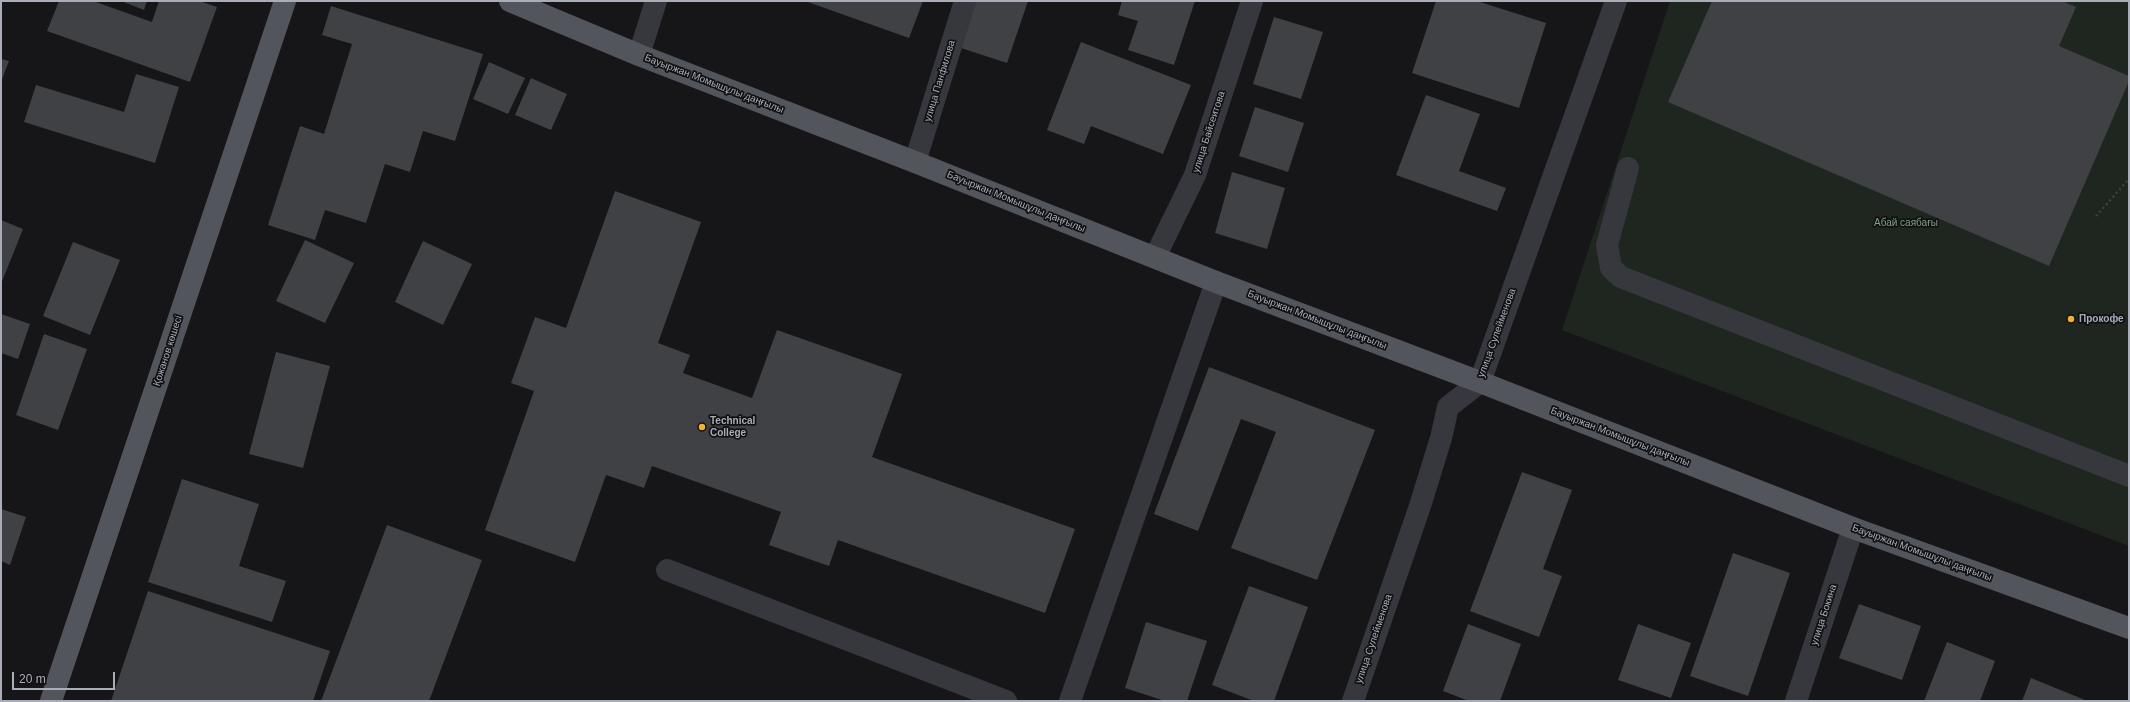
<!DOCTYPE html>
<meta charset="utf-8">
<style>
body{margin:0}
#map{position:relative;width:2130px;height:702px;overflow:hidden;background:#161618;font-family:Helvetica,sans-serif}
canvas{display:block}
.frame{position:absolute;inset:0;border:2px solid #a8adb8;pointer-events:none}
.scale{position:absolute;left:12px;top:672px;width:103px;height:18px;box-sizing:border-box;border:2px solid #a8adb8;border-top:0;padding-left:5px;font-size:12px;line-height:14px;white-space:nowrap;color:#a8adb8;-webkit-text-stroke:3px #111113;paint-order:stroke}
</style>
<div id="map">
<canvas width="2130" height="702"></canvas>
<div class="frame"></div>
<div class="scale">20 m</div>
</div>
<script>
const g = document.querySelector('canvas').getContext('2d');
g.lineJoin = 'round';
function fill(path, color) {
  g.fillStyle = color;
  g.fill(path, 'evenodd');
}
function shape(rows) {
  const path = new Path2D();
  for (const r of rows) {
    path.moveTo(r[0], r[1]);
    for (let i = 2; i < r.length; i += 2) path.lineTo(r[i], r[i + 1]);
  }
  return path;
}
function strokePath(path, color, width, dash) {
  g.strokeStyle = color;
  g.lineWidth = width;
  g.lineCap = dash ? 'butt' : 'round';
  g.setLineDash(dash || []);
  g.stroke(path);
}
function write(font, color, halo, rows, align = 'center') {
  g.font = font + ' Helvetica,sans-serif';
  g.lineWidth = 3.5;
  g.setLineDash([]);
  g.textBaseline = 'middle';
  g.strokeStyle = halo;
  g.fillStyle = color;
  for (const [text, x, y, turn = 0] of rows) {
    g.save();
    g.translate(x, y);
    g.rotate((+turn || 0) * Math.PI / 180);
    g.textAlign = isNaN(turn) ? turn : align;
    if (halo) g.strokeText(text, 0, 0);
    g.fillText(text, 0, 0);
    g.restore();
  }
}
fill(shape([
 [1670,1,2129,1,2129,546,1562,330]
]), '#1e261f');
fill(shape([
 [59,1,93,1,152,22,159,1,199,1,217,7,190,82,47,31],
 [121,1,147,1,144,10],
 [805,1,923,1,909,38],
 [976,1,1028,1,1007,63,961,48],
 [1122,1,1195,1,1174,65,1128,50,1138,21,1118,15],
 [1436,1,1477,1,1546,23,1519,108,1412,73],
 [1712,1,2062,1,2076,7,2059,46,2129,76,2129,81,2049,266,1668,102],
 [331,6,483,54,455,141,423,131,410,172,385,164,366,223,325,210,315,240,268,225,300,126,324,134,352,44,322,35],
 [1274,17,1323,32,1301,99,1253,84],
 [1081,42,1191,85,1163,154,1091,126,1084,144,1047,130],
 [1,59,9,61,1,82],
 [489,62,525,78,508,114,473,99],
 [136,74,179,87,155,163,24,122,36,85,124,112],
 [531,78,567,94,551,130,515,115],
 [1426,95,1480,114,1459,171,1506,188,1497,211,1396,175],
 [1255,107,1304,123,1288,172,1239,156],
 [1232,172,1285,188,1267,249,1215,233],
 [615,191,701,222,658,343,690,355,683,373,752,398,777,330,902,374,872,457,1075,529,1045,613,838,540,829,566,769,545,781,512,652,466,644,488,606,475,575,562,485,530,534,391,511,383,535,317,566,328],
 [1,220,23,229,1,284],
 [305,240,354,263,325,323,276,301],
 [423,241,472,264,443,325,395,302],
 [73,242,120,260,90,335,43,316],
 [1,314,30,324,18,359,1,353],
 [44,334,87,349,58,430,16,415],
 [276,352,330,366,303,468,249,454],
 [1209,367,1375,430,1317,580,1231,548,1276,432,1241,419,1198,531,1154,514],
 [1522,472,1572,490,1543,569,1562,576,1539,637,1470,611],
 [182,479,259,504,239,566,286,581,272,622,148,582],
 [1,509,26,517,10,565,1,561],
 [387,525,482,560,429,701,321,701],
 [1733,553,1790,573,1748,696,1690,676],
 [1249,586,1308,607,1274,701,1254,701,1212,685],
 [148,591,330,651,313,701,111,701],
 [1859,604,1921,626,1902,680,1839,658],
 [1146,622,1207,641,1187,701,1165,701,1125,688],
 [1468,624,1521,644,1500,701,1469,701,1443,691],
 [1638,624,1691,643,1671,698,1618,680],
 [1947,642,1995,661,1980,701,1924,701],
 [2031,678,2085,700,2085,701,2022,701]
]), '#404145');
strokePath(shape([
 [2096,216,2129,179]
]), '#3d3f44', 2.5, [2, 3]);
strokePath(shape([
 [639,55,656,1],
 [915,162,965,1],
 [1628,168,1607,245,1611,268,1621,277,2129,476],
 [1155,257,1195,175,1252,1],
 [667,570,1006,701],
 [1070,701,1216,282],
 [1353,701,1420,506,1441,438,1448,407,1480,382,1616,1],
 [1796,701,1853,528]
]), '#37383d', 22);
strokePath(shape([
 [510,1,639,55,915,162,1216,282,1480,382,1853,528,2129,628],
 [51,701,285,1]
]), '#53555c', 22);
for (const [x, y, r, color] of [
 [2071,319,4,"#f2b134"],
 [702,427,4,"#f2b134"]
]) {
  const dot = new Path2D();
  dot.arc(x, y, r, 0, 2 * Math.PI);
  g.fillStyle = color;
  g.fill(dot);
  strokePath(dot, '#111113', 1.5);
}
write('10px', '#a8adb8', '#111113', [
 ["улица Панфилова",940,81,-73],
 ["Бауыржан Момышұлы даңғылы",714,84,21],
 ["улица Байсеитова",1209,132,-72],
 ["Бауыржан Момышұлы даңғылы",1016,202,22],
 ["Бауыржан Момышұлы даңғылы",1317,320,21],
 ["улица Сулейменова",1497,333,-70],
 ["Қожанов көшесі",168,351,-72],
 ["Бауыржан Момышұлы даңғылы",1620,437,21],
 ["Бауыржан Момышұлы даңғылы",1922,553,20],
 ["улица Бокина",1824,615,-72],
 ["улица Сулейменова",1374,639,-71]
]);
write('10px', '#7fa381', '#111113', [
 ["Абай саябағы",1906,223]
]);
write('bold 10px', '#a8adb8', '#111113', [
 ["Прокофе",2079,319],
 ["Technical",710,421],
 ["College",710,433]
], 'left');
</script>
